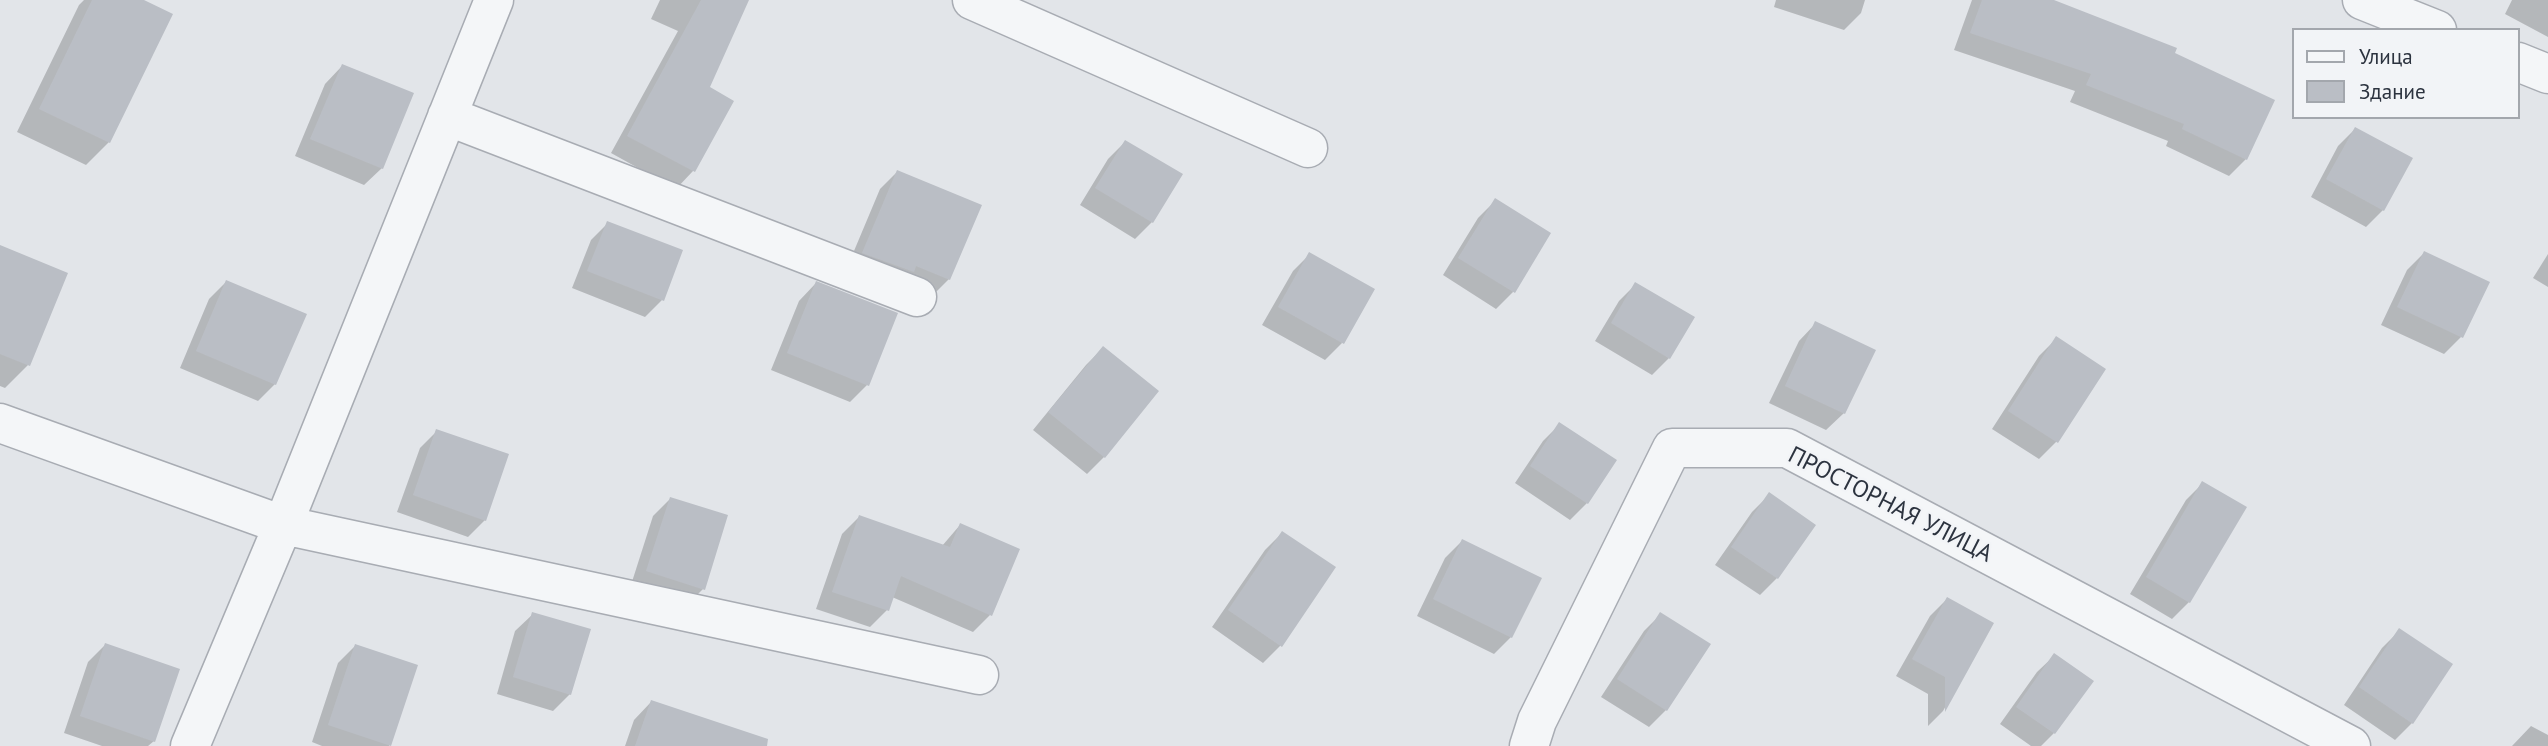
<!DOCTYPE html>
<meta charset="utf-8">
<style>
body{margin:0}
#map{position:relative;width:2548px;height:746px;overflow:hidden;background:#e2e5e9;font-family:"PT Sans",sans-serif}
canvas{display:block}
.legend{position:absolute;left:2292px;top:28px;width:228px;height:91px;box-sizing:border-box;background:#f2f4f7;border:2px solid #a3a7ad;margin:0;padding:9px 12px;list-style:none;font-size:21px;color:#2c333f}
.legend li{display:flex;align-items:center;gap:14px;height:35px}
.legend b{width:35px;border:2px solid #a3a7ad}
</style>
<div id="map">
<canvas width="2548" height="746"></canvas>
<ul class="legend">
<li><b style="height:9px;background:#f4f6f8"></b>Улица</li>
<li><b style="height:19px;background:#babec5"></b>Здание</li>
</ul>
</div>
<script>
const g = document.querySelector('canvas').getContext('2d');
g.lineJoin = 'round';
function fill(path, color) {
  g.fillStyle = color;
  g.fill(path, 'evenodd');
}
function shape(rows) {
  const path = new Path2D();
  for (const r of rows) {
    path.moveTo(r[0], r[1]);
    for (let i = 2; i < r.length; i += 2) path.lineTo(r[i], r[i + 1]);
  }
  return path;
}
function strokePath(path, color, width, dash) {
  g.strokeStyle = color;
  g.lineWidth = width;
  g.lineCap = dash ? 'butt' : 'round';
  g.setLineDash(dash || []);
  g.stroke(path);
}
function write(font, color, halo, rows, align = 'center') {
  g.font = font + ' "PT Sans",sans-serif';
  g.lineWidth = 5;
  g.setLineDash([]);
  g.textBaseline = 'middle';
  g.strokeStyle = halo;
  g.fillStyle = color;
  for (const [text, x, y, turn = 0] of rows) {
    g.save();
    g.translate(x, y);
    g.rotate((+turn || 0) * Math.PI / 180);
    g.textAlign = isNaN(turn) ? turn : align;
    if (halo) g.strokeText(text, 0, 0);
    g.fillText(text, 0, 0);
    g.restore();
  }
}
fill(shape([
 [84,0,140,0,109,142,86,165,17,132,79,5],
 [660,0,747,0,708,88,732,102,693,171,676,189,611,153,678,31,651,19],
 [1776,0,1865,0,1861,13,1844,30,1774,7],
 [1972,0,2049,0,2172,54,2246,159,2229,176,2166,146,2168,141,2070,102,2075,91,1954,50],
 [2512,0,2548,0,2548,37,2505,14],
 [342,66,382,168,364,185,295,156,325,84],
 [2355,129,2383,210,2366,227,2311,197,2338,146],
 [1125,142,1152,222,1135,239,1080,205,1108,159],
 [897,172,949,279,932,296,846,270,880,189],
 [1495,201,1513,292,1496,309,1443,275,1478,218],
 [608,223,662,300,645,317,572,288,591,240],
 [0,247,28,365,5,388,0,386],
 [2424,253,2461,337,2444,354,2381,325,2407,270],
 [1310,254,1342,343,1325,360,1262,325,1293,271],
 [2548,254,2548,287,2533,278],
 [226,282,275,384,258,401,180,368,209,299],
 [816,283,867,385,850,402,771,370,799,301],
 [1636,284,1669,358,1652,375,1595,341,1619,301],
 [1816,323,1873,351,1844,413,1826,430,1769,403,1799,341],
 [2056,339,2103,370,2056,442,2039,459,1992,429,2039,356],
 [1103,348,1104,457,1087,474,1033,430,1086,365],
 [1560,424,1587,503,1570,520,1515,483,1543,441],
 [437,431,485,520,468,537,397,512,420,448],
 [2203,483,2189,602,2172,619,2130,594,2186,500],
 [1769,495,1777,578,1760,595,1715,565,1752,512],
 [670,499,703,589,686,606,630,588,653,516],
 [859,517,942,546,960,525,990,615,973,632,892,597,887,610,870,627,816,609,842,534],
 [1282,533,1280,646,1263,663,1212,627,1265,550],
 [1462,541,1511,637,1494,654,1417,616,1445,558],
 [1947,599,1992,624,1943,711,1928,726,1928,694,1896,676,1930,616],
 [533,614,570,694,553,711,497,694,515,631],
 [1661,614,1708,644,1666,710,1649,727,1601,697,1644,631],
 [2399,631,2412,723,2395,740,2344,705,2382,648],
 [105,645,154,741,148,746,102,746,64,733,88,662],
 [355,646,416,667,389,746,322,746,312,742,338,663],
 [2055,655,2054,733,2041,746,2031,746,2000,724,2037,672],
 [651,702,738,746,625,746,634,720],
 [2531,726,2548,735,2548,746,2512,746]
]), '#0003');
fill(shape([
 [92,0,144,0,173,14,110,143,39,109],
 [701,0,749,0,710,87,734,101,695,172,627,136],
 [1982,0,2054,0,2177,48,2175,53,2275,100,2247,160,2182,129,2184,124,2086,85,2091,74,1970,33],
 [342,64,414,93,383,169,310,139],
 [2355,127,2413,158,2384,211,2326,179],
 [1125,140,1183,174,1153,223,1095,188],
 [897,170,982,205,950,280,916,266,914,272,862,253],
 [1495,198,1551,233,1515,293,1458,258],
 [607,221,683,250,664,301,587,271],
 [0,245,68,273,30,366,0,354],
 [2424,251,2490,282,2463,338,2397,307],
 [1309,252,1375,289,1344,344,1278,307],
 [226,280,307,314,276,385,196,351],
 [816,281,898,313,869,386,787,353],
 [1635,282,1695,317,1670,359,1611,323],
 [1815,321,1876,350,1845,414,1785,386],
 [2056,336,2106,369,2058,443,2008,411],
 [1103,346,1159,391,1105,458,1048,412],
 [1559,422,1617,460,1588,504,1530,466],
 [436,429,509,454,486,521,413,495],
 [2202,481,2247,507,2190,603,2146,577],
 [1769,492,1816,525,1778,579,1731,547],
 [670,497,728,515,705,590,646,571],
 [859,515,950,547,960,523,1020,549,992,616,901,576,889,611,832,592],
 [1282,531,1336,567,1282,647,1228,610],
 [1462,539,1542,578,1512,638,1433,599],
 [1947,597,1994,623,1945,712,1945,677,1912,659],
 [532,612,591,629,571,695,513,677],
 [1660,612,1711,644,1667,711,1617,679],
 [2399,628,2453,664,2413,724,2359,687],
 [105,643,180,669,155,742,80,716],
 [355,644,418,665,391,746,328,725],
 [2054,653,2094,681,2055,734,2016,707],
 [651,700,768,739,767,746,635,746]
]), '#babec5');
const minor = shape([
 [972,0,1308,148],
 [2362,0,2437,30],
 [2518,62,2548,74],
 [447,116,917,297],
 [0,423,283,525,979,675],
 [190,746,283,525,494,0],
 [1529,746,1537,721,1672,448,1787,448,2351,746]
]);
strokePath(minor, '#a8acb3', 41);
strokePath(minor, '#f4f6f8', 38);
write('24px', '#2c333f', '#f2f4f7', [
 ["ПРОСТОРНАЯ УЛИЦА",1890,505,27]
]);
</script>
